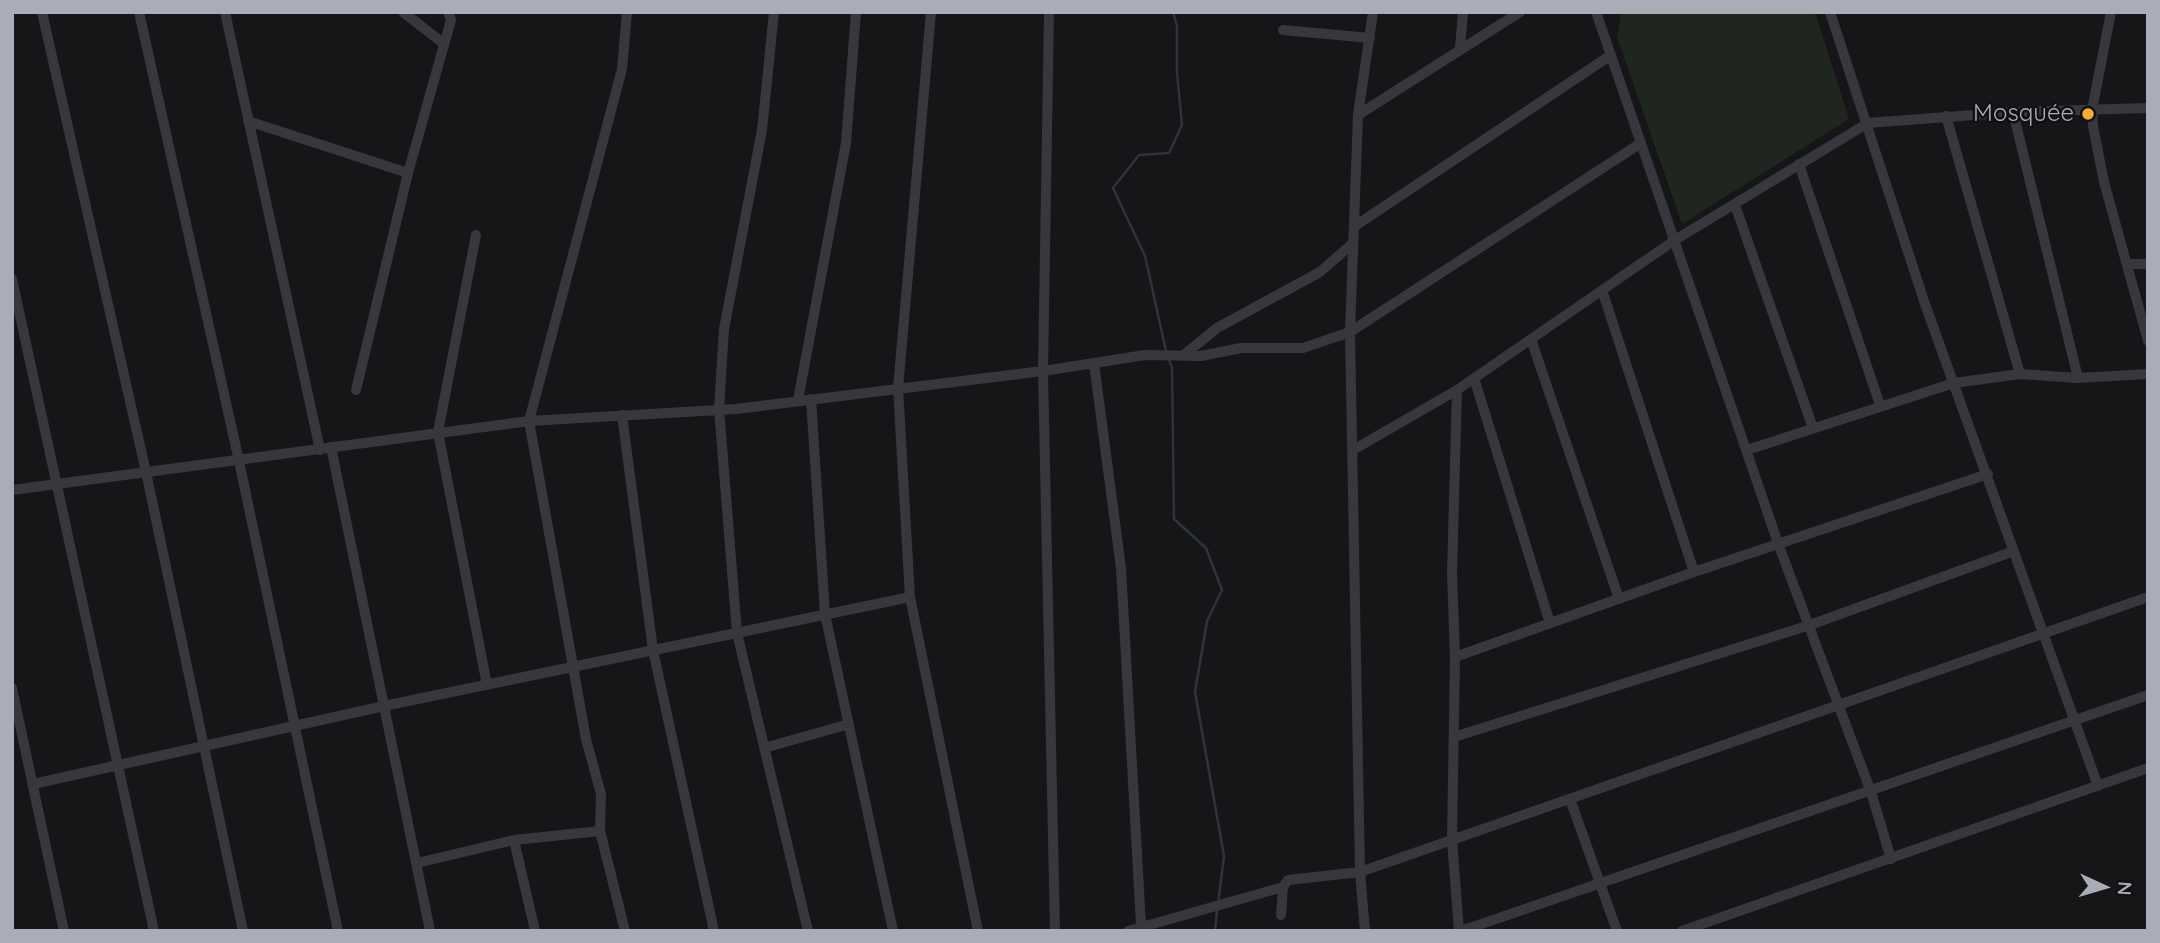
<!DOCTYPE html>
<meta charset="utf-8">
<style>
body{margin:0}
#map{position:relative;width:2160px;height:943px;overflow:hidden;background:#161618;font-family:Quicksand,sans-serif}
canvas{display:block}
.frame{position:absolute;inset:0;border:14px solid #a8adb8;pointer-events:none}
.north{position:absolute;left:2069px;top:852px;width:70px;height:70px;-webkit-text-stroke:5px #111113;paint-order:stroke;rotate:94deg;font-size:19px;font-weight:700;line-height:28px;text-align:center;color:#a8adb8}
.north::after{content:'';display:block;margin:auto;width:24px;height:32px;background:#a8adb8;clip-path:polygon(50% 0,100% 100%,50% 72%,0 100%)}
</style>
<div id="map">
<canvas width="2160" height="943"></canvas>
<div class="frame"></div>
<div class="north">N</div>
</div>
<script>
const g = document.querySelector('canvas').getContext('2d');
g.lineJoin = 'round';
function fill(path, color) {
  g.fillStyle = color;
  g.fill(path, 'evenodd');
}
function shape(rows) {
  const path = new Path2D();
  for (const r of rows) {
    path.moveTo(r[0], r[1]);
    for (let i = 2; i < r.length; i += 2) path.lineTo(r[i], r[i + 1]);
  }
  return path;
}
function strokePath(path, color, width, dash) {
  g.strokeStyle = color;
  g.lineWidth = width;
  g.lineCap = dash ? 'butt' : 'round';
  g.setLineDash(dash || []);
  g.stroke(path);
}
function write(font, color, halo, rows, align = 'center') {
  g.font = font + ' Quicksand,sans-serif';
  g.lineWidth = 5;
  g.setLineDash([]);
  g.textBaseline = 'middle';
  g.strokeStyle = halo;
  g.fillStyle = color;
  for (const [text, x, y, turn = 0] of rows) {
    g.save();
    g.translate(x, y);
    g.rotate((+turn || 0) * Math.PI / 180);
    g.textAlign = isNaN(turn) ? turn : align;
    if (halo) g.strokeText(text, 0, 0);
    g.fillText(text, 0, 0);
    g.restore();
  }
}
fill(shape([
 [1621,12,1815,12,1849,119,1682,224,1617,37]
]), '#1e261f');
strokePath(shape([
 [1166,351,1145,256,1113,188,1139,155,1169,153,1182,125,1177,73,1177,26,1173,12],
 [1168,358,1172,367,1174,519,1206,548,1222,590,1207,621,1195,692,1224,856,1218,904],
 [1215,931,1217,910]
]), '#2c353c', 2.5);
strokePath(shape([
 [42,12,146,472,243,931],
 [139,12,239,461,338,931],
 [225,12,320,450],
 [403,12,444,44],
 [774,12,762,130,724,329,719,409,737,633,808,931],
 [931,12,898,388,910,597,978,931],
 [1049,12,1043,371,1055,931],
 [1596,12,1779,546,1871,792,1891,859],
 [1830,12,1925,304,2098,786],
 [2111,12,2092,110,2093,126,2104,182,2148,341],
 [1283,30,1370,38],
 [1460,48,1463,12],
 [2013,112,2078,378],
 [1358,115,1520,12],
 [1946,116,2020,374],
 [248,121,408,173],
 [1799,164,1880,405],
 [1735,205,1813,428],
 [1355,226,1611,55],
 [476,235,438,432,487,685],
 [2129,264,2148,264],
 [12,279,154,931],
 [1602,290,1694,572],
 [1531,339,1619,599],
 [1185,354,1217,328,1320,272,1353,243],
 [1094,363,1121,568,1141,925],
 [1474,378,1550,623],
 [356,390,408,173,451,20,448,12],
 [1457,390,1452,573,1455,657,1452,840,1459,931],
 [811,399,825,614,893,931],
 [798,400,846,143,856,12],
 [622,415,653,650,714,931],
 [331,447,430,931],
 [1353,450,1457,390,1675,240,1868,123,2013,112,2148,108],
 [1747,450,1954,383,2020,374,2078,378,2148,374],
 [12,490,529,421,736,409,1043,371,1145,355,1201,356,1241,348,1303,348,1350,332,1641,143],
 [1455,657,1694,572,1988,474],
 [12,688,64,931],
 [1454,737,1810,625,2014,551],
 [764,748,849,724],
 [33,784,384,706,910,597],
 [1570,799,1617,931],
 [514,840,535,931],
 [417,863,514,840,600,831],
 [1281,915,1283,887,1288,880,1360,872,2148,597],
 [625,931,600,831,601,794,586,739,529,421,622,69,627,12],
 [1128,931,1283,887],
 [1365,931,1360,872,1350,332,1358,115,1373,12],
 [1461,931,2148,695],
 [1682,931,2148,768]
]), '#37383d', 10);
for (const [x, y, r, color] of [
 [2088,114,7,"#f2b134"]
]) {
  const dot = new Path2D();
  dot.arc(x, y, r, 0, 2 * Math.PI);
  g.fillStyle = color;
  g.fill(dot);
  strokePath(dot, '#111113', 2.5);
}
write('24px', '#a8adb8', '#111113', [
 ["Mosquée",2074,114]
], 'right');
</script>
